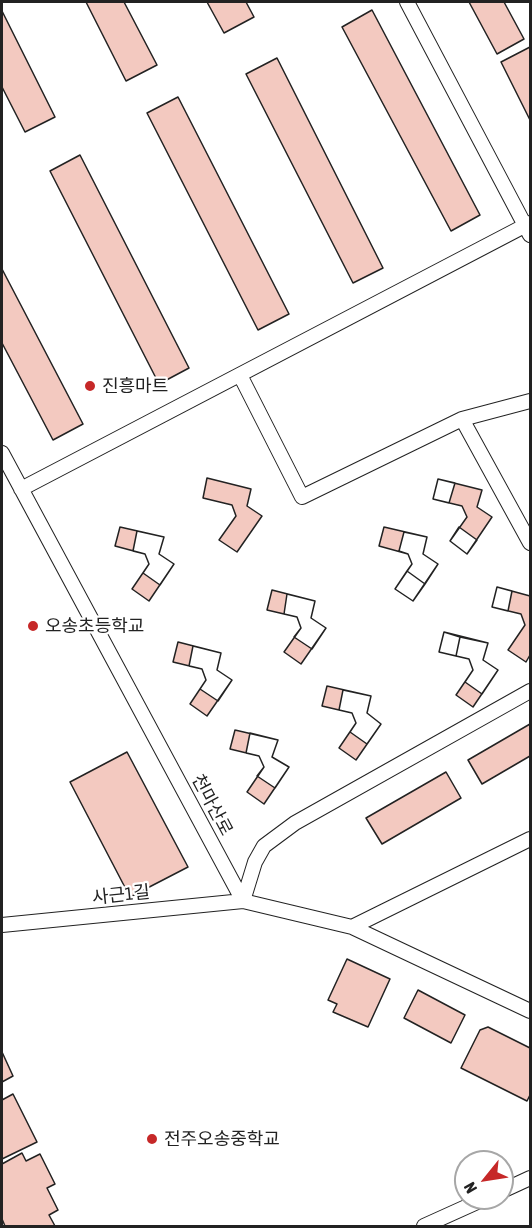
<!DOCTYPE html>
<meta charset="utf-8">
<style>
body{margin:0}
#map{position:relative;width:532px;height:1228px;overflow:hidden;background:#fff;font-family:"Asap Condensed",sans-serif}
canvas{display:block}
.frame{position:absolute;inset:0;border:3px solid #222;pointer-events:none}
.north{position:absolute;left:454px;top:1150px;width:60px;height:60px;box-sizing:border-box;background:#fff;border:2px solid #a7a7a7;border-radius:50%;rotate:240deg;font-size:16px;font-weight:700;line-height:24px;text-align:center;color:#222}
.north::after{content:'';display:block;margin:auto;width:21px;height:27px;background:#c62828;clip-path:polygon(50% 0,100% 100%,50% 72%,0 100%)}
</style>
<div id="map">
<canvas width="532" height="1228"></canvas>
<div class="frame"></div>
<div class="north">N</div>
</div>
<script>
const g = document.querySelector('canvas').getContext('2d');
g.lineJoin = 'round';
function fill(path, color) {
  g.fillStyle = color;
  g.fill(path, 'evenodd');
}
function shape(rows) {
  const path = new Path2D();
  for (const r of rows) {
    path.moveTo(r[0], r[1]);
    for (let i = 2; i < r.length; i += 2) path.lineTo(r[i], r[i + 1]);
  }
  return path;
}
function strokePath(path, color, width, dash) {
  g.strokeStyle = color;
  g.lineWidth = width;
  g.lineCap = dash ? 'butt' : 'round';
  g.setLineDash(dash || []);
  g.stroke(path);
}
function write(font, color, halo, rows, align = 'center') {
  g.font = font + ' "Asap Condensed","Noto Sans KR",sans-serif';
  g.lineWidth = 4.5;
  g.setLineDash([]);
  g.textBaseline = 'middle';
  g.strokeStyle = halo;
  g.fillStyle = color;
  for (const [text, x, y, turn = 0] of rows) {
    g.save();
    g.translate(x, y);
    g.rotate((+turn || 0) * Math.PI / 180);
    g.textAlign = isNaN(turn) ? turn : align;
    if (halo) g.strokeText(text, 0, 0);
    g.fillText(text, 0, 0);
    g.restore();
  }
}
const building = shape([
 [86,2,124,2,157,65,126,81,86,2],
 [207,2,246,2,254,17,224,33,207,2],
 [469,2,504,2,524,39,497,54,469,2],
 [372,10,480,215,451,231,342,27,372,10],
 [2,11,55,117,25,132,2,87,2,11],
 [530,47,530,120,501,62,530,47],
 [277,58,383,268,353,283,246,74,277,58],
 [178,97,289,314,258,330,147,113,178,97],
 [80,155,189,368,159,384,50,171,80,155],
 [2,269,83,424,53,440,2,343,2,269],
 [207,478,251,489,247,506,262,516,237,552,219,540,236,516,232,505,203,498,207,478],
 [438,479,482,490,477,507,492,517,467,554,450,541,467,517,462,506,433,499,438,479],
 [438,479,455,483,449,503,433,499,438,479],
 [120,527,164,537,159,554,174,564,149,601,132,589,149,564,145,554,115,546,120,527],
 [384,527,427,537,423,554,438,564,413,601,395,589,412,564,408,554,379,546,384,527],
 [459,527,477,540,467,554,450,541,459,527],
 [137,531,164,537,159,554,174,564,160,585,143,573,149,564,145,554,133,551,137,531],
 [404,532,427,537,423,554,438,564,425,584,407,571,412,564,408,554,399,551,404,532],
 [407,571,425,584,413,601,395,589,407,571],
 [497,587,530,596,530,655,526,662,508,650,525,625,521,614,492,607,497,587],
 [497,587,512,591,508,611,492,607,497,587],
 [272,590,315,601,311,618,326,628,301,664,284,652,301,628,297,617,267,610,272,590],
 [287,594,315,601,311,618,326,628,312,649,294,637,301,628,297,617,284,614,287,594],
 [444,632,488,643,483,660,498,670,473,707,456,695,473,670,469,659,439,652,444,632],
 [444,632,460,637,456,656,439,652,444,632],
 [460,637,488,643,483,660,498,670,482,694,465,682,473,670,469,659,456,656,460,637],
 [178,642,221,653,217,670,232,680,207,716,190,704,206,680,202,669,173,662,178,642],
 [193,646,221,653,217,670,232,680,218,701,200,689,206,680,202,669,189,666,193,646],
 [327,686,371,696,367,713,381,724,356,760,339,748,356,723,352,713,322,706,327,686],
 [343,690,371,696,367,713,381,724,367,744,350,732,356,723,352,713,339,710,343,690],
 [530,724,530,756,482,784,468,760,530,724],
 [235,730,278,740,272,757,289,767,264,804,247,792,264,767,259,756,230,749,235,730],
 [250,733,278,740,272,757,289,767,275,788,257,776,264,767,259,756,246,753,250,733],
 [127,752,188,867,130,897,70,782,127,752],
 [446,772,461,798,382,844,366,818,446,772],
 [347,959,390,979,368,1027,333,1012,337,1004,328,1000,347,959],
 [418,990,465,1015,451,1043,404,1018,418,990],
 [488,1027,530,1048,530,1095,527,1101,461,1068,480,1030,488,1027],
 [2,1052,13,1076,2,1082,2,1052],
 [13,1094,37,1142,2,1159,2,1100,13,1094],
 [22,1153,26,1161,40,1154,55,1184,47,1188,58,1210,49,1215,55,1226,5,1226,2,1219,2,1164,22,1153]
]);
fill(building, '#f3c9c0');
strokePath(building, '#222', 1.5);
const street = shape([
 [407,2,530,235],
 [240,375,302,497,462,419,530,401],
 [462,419,530,543],
 [2,453,243,901,352,927,530,1011],
 [21,489,530,223],
 [2,925,243,901,255,862,264,846,295,823,530,691],
 [352,927,530,839],
 [502,1191,530,1178],
 [424,1226,486,1198]
]);
strokePath(street, '#222', 16);
strokePath(street, '#fff', 14);
for (const [x, y, r, color] of [
 [90,386,6,"#c62828"],
 [33,626,6,"#c62828"],
 [152,1139,6,"#c62828"]
]) {
  const dot = new Path2D();
  dot.arc(x, y, r, 0, 2 * Math.PI);
  g.fillStyle = color;
  g.fill(dot);
  strokePath(dot, '#fff', 2);
}
write('18px', '#222', '#fff', [
 ["진흥마트",102,386],
 ["오송초등학교",45,626],
 ["전주오송중학교",164,1139]
], 'left');
write('18px', '#222', '#fff', [
 ["천마산로",212,805,62],
 ["사근1길",121,895,-6]
]);
</script>
